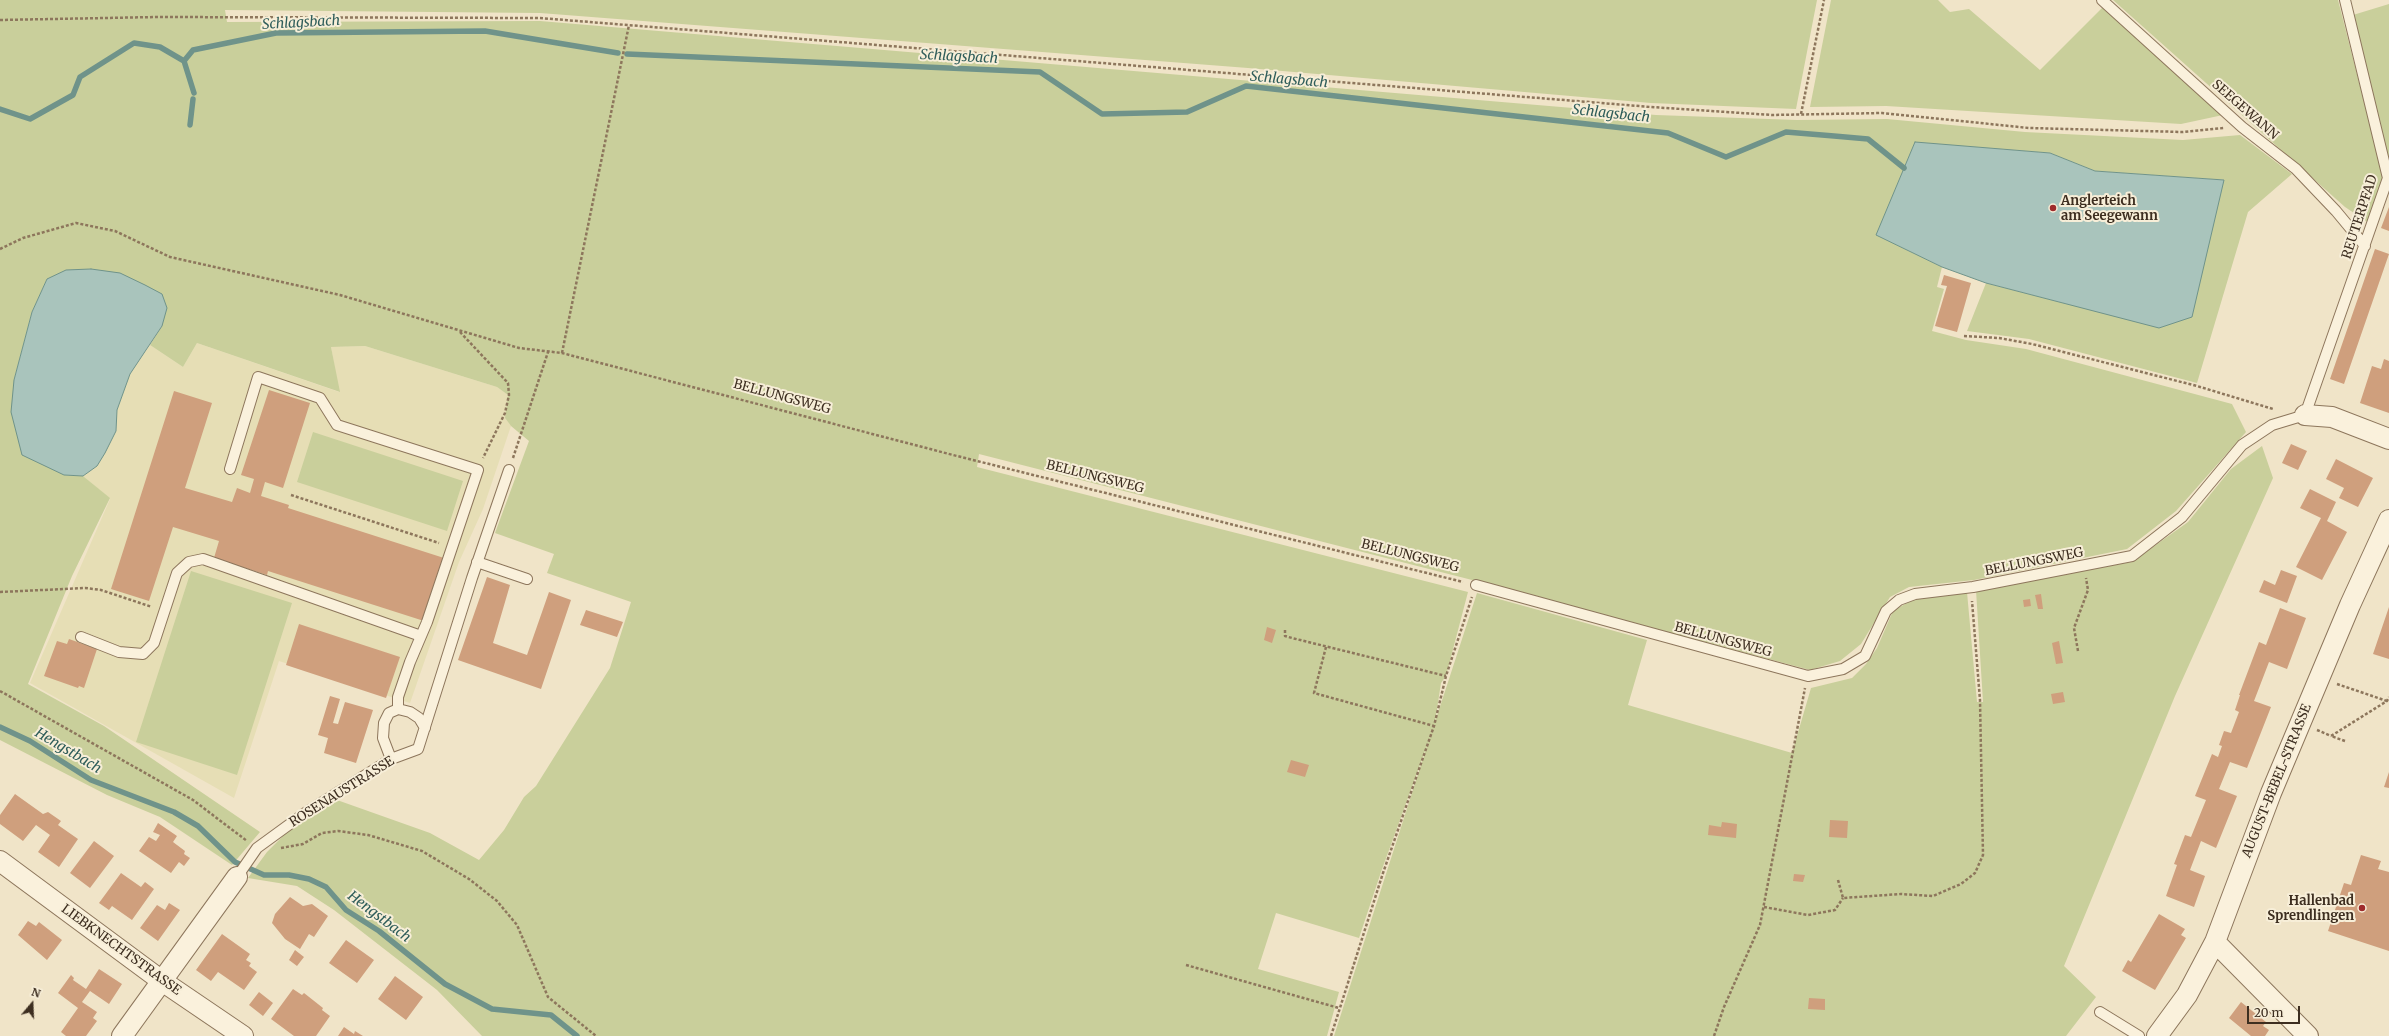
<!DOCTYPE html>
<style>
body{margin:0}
#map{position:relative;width:2389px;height:1036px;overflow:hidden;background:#f0e4c8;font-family:Merriweather,serif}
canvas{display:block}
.north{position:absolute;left:12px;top:984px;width:40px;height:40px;-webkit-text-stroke:3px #f7eed8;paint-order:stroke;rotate:19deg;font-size:11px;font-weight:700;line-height:16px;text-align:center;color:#3d2e20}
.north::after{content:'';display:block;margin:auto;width:14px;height:18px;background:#3d2e20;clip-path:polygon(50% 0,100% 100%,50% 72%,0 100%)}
.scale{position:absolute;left:2247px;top:1006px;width:53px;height:18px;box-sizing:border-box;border:2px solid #3d2e20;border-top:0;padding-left:5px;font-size:12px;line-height:14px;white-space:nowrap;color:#3d2e20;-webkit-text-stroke:3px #f7eed8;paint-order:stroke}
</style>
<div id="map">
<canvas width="2389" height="1036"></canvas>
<div class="north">N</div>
<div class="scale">20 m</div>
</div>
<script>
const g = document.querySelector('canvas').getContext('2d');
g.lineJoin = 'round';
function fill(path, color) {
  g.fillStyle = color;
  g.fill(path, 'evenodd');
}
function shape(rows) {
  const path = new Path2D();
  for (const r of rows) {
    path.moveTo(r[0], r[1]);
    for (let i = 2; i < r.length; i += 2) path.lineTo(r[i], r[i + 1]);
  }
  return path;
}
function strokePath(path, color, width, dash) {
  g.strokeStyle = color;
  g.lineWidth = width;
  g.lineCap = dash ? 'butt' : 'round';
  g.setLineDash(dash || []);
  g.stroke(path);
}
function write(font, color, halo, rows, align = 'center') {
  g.font = font + ' Merriweather,serif';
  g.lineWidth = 4;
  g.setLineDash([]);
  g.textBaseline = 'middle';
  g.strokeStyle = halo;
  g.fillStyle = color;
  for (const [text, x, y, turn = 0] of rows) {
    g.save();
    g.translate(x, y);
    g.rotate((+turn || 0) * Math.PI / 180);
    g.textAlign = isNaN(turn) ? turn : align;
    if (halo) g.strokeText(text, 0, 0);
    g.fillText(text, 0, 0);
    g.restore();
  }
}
fill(shape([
 [197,343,339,392,331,347,365,346,497,387,508,395,505,418,511,426,483,509,459,562,410,703,279,661,234,798,30,683,110,499,83,476,97,466,116,431,117,410,130,374,150,345,183,367]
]), '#e6deb5');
fill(shape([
 [0,0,1817,0,1796,109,1651,103,1248,68,540,13,225,10,227,22,540,21,1656,115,1797,120,1887,119,2025,132,2183,140,2240,135,2292,174,2248,212,2197,383,2029,339,1967,331,1986,283,2068,304,2224,180,2095,171,2050,153,1915,143,1877,235,1942,267,1937,287,1944,289,1932,331,1966,340,2026,349,2232,404,2246,432,2176,511,2127,549,1974,580,1909,587,1890,597,1861,644,1840,661,1810,670,1476,581,979,454,977,467,1468,592,1446,676,1441,683,1435,722,1477,593,1647,640,1628,705,1792,753,1811,688,1852,678,1866,664,1877,648,1893,611,1917,597,1967,592,1977,702,1983,702,1976,590,2132,562,2188,522,2231,469,2262,446,2273,478,2175,696,2064,966,2096,997,2066,1036,1334,1036,1429,740,1381,872,1359,938,1276,913,1258,969,1339,992,1327,1036,482,1036,437,990,334,910,297,886,248,878,267,852,293,826,337,800,430,833,479,860,504,830,524,797,536,786,610,668,631,602,547,573,554,554,495,533,529,441,511,426,505,418,508,395,497,387,365,346,331,347,340,392,197,343,183,367,150,345,162,326,47,279,32,312,14,380,64,475,83,476,110,498,72,576,28,684,104,726,260,832,232,865,160,817,107,795,0,740],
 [1831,0,1938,0,1950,12,1969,9,2040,70,2103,7,2223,115,2181,124,1886,106,1810,107],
 [2113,0,2338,0,2384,180,2369,223,2345,207],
 [2389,4,2389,161,2353,15],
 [313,432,463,481,447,531,297,482],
 [191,571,292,603,237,775,136,742]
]), '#c9cf9b');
const water = shape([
 [1915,142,2050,153,2095,171,2224,180,2192,317,2159,328,1986,283,1942,267,1876,235,1915,142],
 [91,269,120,273,145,285,162,294,167,308,162,326,130,374,117,410,116,431,105,453,97,466,83,476,64,475,22,455,11,412,14,380,32,312,47,279,66,270,91,269]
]);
fill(water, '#a9c4bc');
strokePath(water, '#6f938a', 1);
strokePath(shape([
 [627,54,1040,72,1102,114,1187,112,1246,86,1668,133,1726,157,1786,132,1834,136,1868,139,1904,168],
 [184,61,194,93],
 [0,109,30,119,73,95,80,77,134,43,160,47,184,61,193,50,276,33,485,31,618,53],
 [190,125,193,99],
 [0,727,30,741,91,780,174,812,198,826,235,862,264,875,289,875,309,879,326,887,346,910,379,931,445,984,492,1009,551,1015,577,1036]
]), '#6f938a', 5.5);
fill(shape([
 [2389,207,2389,231,2381,228],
 [2375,249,2389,254,2344,384,2330,379],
 [1944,275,1971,283,1957,332,1935,326,1947,286,1941,285],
 [2384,359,2389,361,2389,413,2360,403,2372,366,2381,369],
 [269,390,310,403,283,488,265,482,261,496,289,505,288,508,444,558,424,621,268,571,267,575,214,558,219,541,173,527,149,601,111,589,174,391,212,403,185,488,232,502,237,488,250,493,254,479,241,475],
 [2291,444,2307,451,2298,470,2282,463],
 [2336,459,2373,478,2358,507,2339,498,2344,488,2326,479],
 [2310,489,2336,502,2327,521,2347,532,2322,580,2296,567,2321,518,2300,508],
 [2281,570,2297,576,2287,603,2259,592,2264,580,2275,585],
 [487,577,510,585,493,643,527,655,549,592,571,600,541,689,458,660],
 [2041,594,2043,609,2038,609,2035,595],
 [2030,599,2031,606,2024,607,2023,600],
 [2389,607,2389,659,2373,654],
 [2280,608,2306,618,2287,669,2269,662,2254,701,2271,707,2247,768,2230,762,2219,789,2237,796,2216,848,2201,841,2190,870,2205,876,2194,907,2166,896,2177,865,2174,864,2185,835,2191,837,2206,800,2195,796,2212,754,2218,757,2222,746,2219,745,2224,731,2231,733,2239,712,2235,710,2240,695,2239,695,2259,642,2266,645],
 [586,610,623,622,617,637,580,625],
 [299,624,400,657,386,698,286,665],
 [1267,627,1276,630,1272,643,1264,640],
 [69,639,97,649,84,688,79,686,78,688,44,676,57,641,67,644],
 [2059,641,2063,663,2056,664,2052,643],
 [2063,692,2065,702,2053,704,2051,694],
 [330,696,340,699,333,723,338,724,345,702,373,710,356,763,324,753,328,738,318,735],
 [1291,760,1309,765,1305,777,1287,772],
 [2389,772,2389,788,2384,787],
 [15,794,43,814,48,812,61,821,58,825,78,839,59,867,38,852,50,835,36,825,23,841,0,824,0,815],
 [1830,820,1848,821,1847,838,1829,837],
 [1722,822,1737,824,1736,838,1708,835,1709,825,1721,827],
 [158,823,177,836,173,842,185,851,184,854,190,858,184,866,179,862,171,873,139,851,149,837,156,841,160,835,153,832],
 [94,841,114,856,90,888,70,873],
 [2361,855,2381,861,2378,869,2389,872,2389,951,2328,931,2344,883,2351,885],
 [121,873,141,887,145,882,154,889,132,920,112,906,109,910,99,903],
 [1794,874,1805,875,1803,882,1793,881],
 [290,897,303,906,312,904,328,916,314,937,309,934,300,949,285,939,272,923,275,914],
 [169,903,180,910,158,941,140,928,157,905,165,910],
 [2159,914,2185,929,2181,935,2186,938,2155,990,2122,971,2128,960,2131,962],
 [28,921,36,926,39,922,62,940,47,960,18,935],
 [222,934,250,954,246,960,251,963,249,966,257,972,244,990,218,972,211,981,196,970],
 [346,940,374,960,357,983,329,963],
 [295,950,304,957,297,966,289,960],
 [99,969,122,984,109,1004,90,991,82,1002,97,1012,93,1018,97,1021,86,1036,66,1036,61,1032,78,1008,58,993,71,975,74,978,73,980,86,989],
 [395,976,423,997,406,1020,378,999],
 [293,989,302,995,304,993,323,1008,322,1010,330,1016,316,1036,294,1036,271,1019],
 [259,992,273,1003,263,1016,249,1005],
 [1809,998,1825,999,1825,1010,1808,1009],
 [2241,1002,2266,1022,2263,1026,2269,1030,2265,1036,2251,1036,2229,1018],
 [344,1027,354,1034,355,1031,363,1036,338,1036]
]), '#cf9f7d');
const lane = shape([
 [2102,0,2242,127,2296,169,2336,211,2365,246],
 [230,469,258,377,320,398,337,425,478,470,427,622,410,662,398,697,398,709],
 [477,562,527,579],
 [1476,585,1808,676,1843,669,1865,656,1886,611,1899,600,1915,594,1973,587,2132,556,2182,517,2242,445,2272,425,2305,415,2388,178,2345,0],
 [81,637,119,652,143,654,154,643,177,573,189,562,203,559,421,636],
 [391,759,383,738,384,723,389,713,398,709,410,712,419,718,425,728],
 [237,877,257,848,305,813,391,759,418,749,472,578,509,470],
 [2100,1012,2139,1036]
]);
const street = shape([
 [2305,415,2332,417,2389,439],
 [0,861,162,981,243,1036],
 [2215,942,2308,1036],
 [122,1036,237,877],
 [2157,1036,2187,995,2215,942,2271,793,2350,605,2389,520]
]);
strokePath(lane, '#8d765c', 12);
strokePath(street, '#8d765c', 22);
strokePath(shape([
 [0,20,157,17,540,18,1651,107,1772,115,1882,113,2029,128,2183,132,2224,128],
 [1801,114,1824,0],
 [0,249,23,238,76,223,115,231,170,257,340,295,519,348,562,353,953,455,1463,582],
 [460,332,508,383,509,395,505,413,483,458],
 [1964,336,1999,338,2032,344,2197,386,2273,409],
 [562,353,629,25],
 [513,458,548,352],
 [291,495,439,543],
 [0,592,85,588,101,590,152,607],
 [1285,630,1285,636,1292,638,1446,676],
 [1326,647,1314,693,1434,726],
 [2078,651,2074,628,2088,590,2086,578],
 [2337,684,2387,701],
 [0,691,193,800,247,841],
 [2317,730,2331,736],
 [2345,741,2331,736,2387,701,2389,697],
 [281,848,303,844,322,833,338,831,368,835,422,851,469,879,497,901,517,925,548,997,596,1036],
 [1838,880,1843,898,1901,894,1933,896,1961,884,1975,873,1983,855,1980,700,1972,601],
 [1764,907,1808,915,1835,910,1843,898],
 [1186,965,1339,1008],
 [1331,1036,1383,873,1434,726,1446,676,1472,597],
 [1714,1036,1724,1007,1760,925,1805,688]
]), '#8d765c', 2.5, [3, 2]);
strokePath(lane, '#faf1dc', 10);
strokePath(street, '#faf1dc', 20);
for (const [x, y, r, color] of [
 [2053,208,4,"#9e2a2b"],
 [2362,908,4,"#9e2a2b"]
]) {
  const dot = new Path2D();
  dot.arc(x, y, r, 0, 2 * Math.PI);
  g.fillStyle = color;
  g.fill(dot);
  strokePath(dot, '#f7eed8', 1.5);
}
write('13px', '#3d2e20', '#f7eed8', [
 ["SEEGEWANN",2245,110,41],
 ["REUTERPFAD",2360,217,-72],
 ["BELLUNGSWEG",782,397,15],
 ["BELLUNGSWEG",1095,477,14],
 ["BELLUNGSWEG",1410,556,14],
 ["BELLUNGSWEG",2034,562,-11],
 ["BELLUNGSWEG",1723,640,15],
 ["AUGUST-BEBEL-STRASSE",2277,781,-68],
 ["ROSENAUSTRASSE",342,792,-32],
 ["LIEBKNECHTSTRASSE",121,950,36]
]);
write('bold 13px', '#3d2e20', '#f7eed8', [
 ["Anglerteich",2061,201],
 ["am Seegewann",2061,216],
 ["Hallenbad",2354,901,"right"],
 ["Sprendlingen",2354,916,"right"]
], 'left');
write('italic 14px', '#2f5d5a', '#f7eed8', [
 ["Schlagsbach",301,23,-3],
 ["Schlagsbach",959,57,3],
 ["Schlagsbach",1289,80,5],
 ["Schlagsbach",1611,114,6],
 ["Hengstbach",68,751,31],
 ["Hengstbach",379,917,37]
]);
</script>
